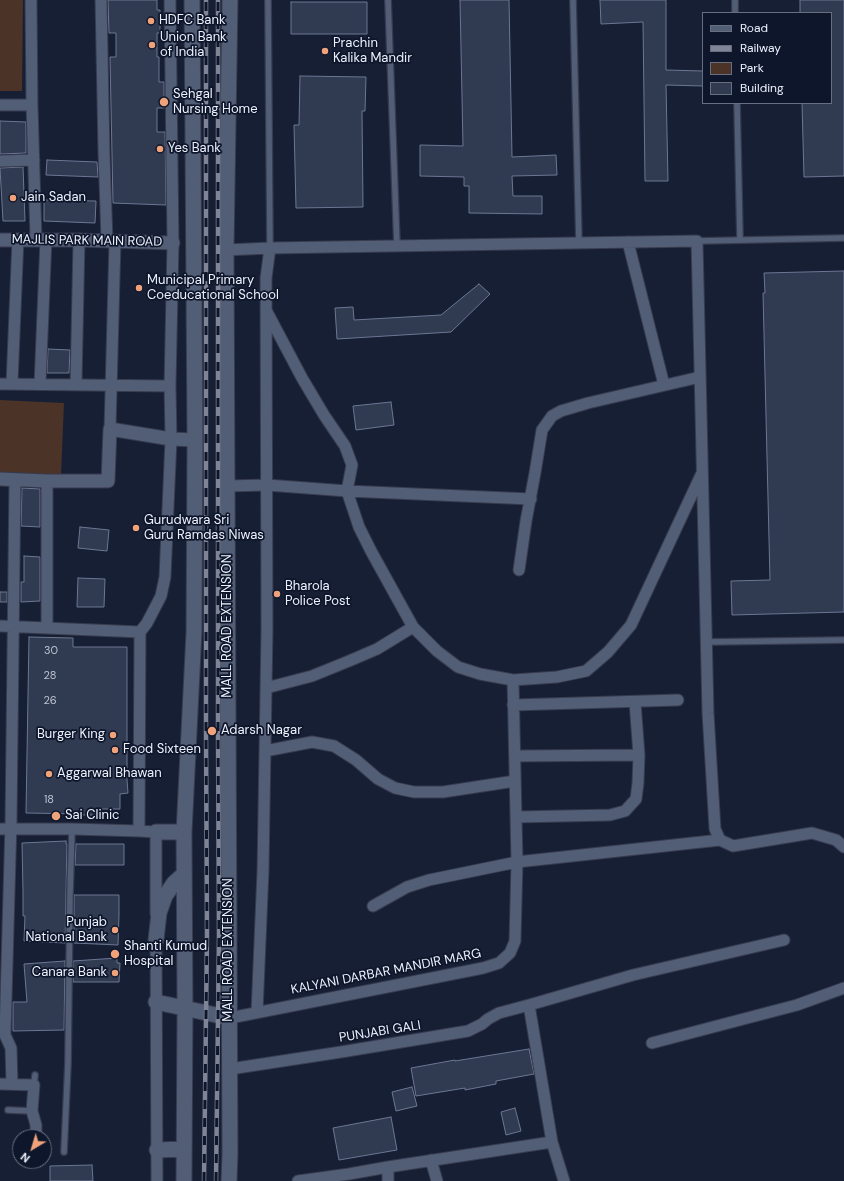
<!DOCTYPE html>
<style>
body{margin:0}
#map{position:relative;width:844px;height:1181px;overflow:hidden;background:#171f35;font-family:"DM Sans",sans-serif}
canvas{display:block}
.legend{position:absolute;left:702px;top:12px;width:130px;height:92px;box-sizing:border-box;background:#0e162b;border:1px solid #676e7f;margin:0;padding:5px 7px;list-style:none;font-size:12px;color:#ecf1fd}
.legend li{display:flex;align-items:center;gap:8px;height:20px}
.legend b{width:20px;border:1px solid #676e7f}
.north{position:absolute;left:12px;top:1129px;width:40px;height:40px;box-sizing:border-box;background:#0e162b;border:1px solid #676e7f;border-radius:50%;rotate:218deg;font-size:11px;font-weight:700;line-height:16px;text-align:center;color:#ecf1fd}
.north::after{content:'';display:block;margin:auto;width:14px;height:18px;background:#f0a27a;clip-path:polygon(50% 0,100% 100%,50% 72%,0 100%)}
</style>
<div id="map">
<canvas width="844" height="1181"></canvas>
<ul class="legend">
<li><b style="height:5px;background:#525d76"></b>Road</li>
<li><b style="height:5px;background:#7f8596"></b>Railway</li>
<li><b style="height:11px;background:#4b3327"></b>Park</li>
<li><b style="height:11px;background:#303a51"></b>Building</li>
</ul>
<div class="north">N</div>
</div>
<script>
const g = document.querySelector('canvas').getContext('2d');
g.lineJoin = 'round';
function fill(path, color) {
  g.fillStyle = color;
  g.fill(path, 'evenodd');
}
function shape(rows) {
  const path = new Path2D();
  for (const r of rows) {
    path.moveTo(r[0], r[1]);
    for (let i = 2; i < r.length; i += 2) path.lineTo(r[i], r[i + 1]);
  }
  return path;
}
function strokePath(path, color, width, dash) {
  g.strokeStyle = color;
  g.lineWidth = width;
  g.lineCap = dash ? 'butt' : 'round';
  g.setLineDash(dash || []);
  g.stroke(path);
}
function write(font, color, halo, rows, align = 'center') {
  g.font = font + ' "DM Sans",sans-serif';
  g.lineWidth = 3.5;
  g.setLineDash([]);
  g.textBaseline = 'middle';
  g.strokeStyle = halo;
  g.fillStyle = color;
  for (const [text, x, y, turn = 0] of rows) {
    g.save();
    g.translate(x, y);
    g.rotate((+turn || 0) * Math.PI / 180);
    g.textAlign = isNaN(turn) ? turn : align;
    if (halo) g.strokeText(text, 0, 0);
    g.fillText(text, 0, 0);
    g.restore();
  }
}
fill(shape([
 [0,0,23,0,22,91,0,91],
 [0,400,64,403,61,475,0,472]
]), '#4b3327');
const building = shape([
 [108,0,157,0,157,10,160,10,160,33,157,33,157,57,159,57,159,82,164,82,164,108,157,108,157,132,165,132,166,205,113,203,110,57,116,57,116,33,109,33,108,0],
 [460,0,509,0,512,157,556,155,557,175,512,176,513,196,542,196,542,214,469,213,469,186,464,186,464,177,420,176,420,145,463,146,460,0],
 [600,0,666,0,666,70,703,71,703,86,666,85,668,181,645,181,643,22,601,24,600,0],
 [800,0,844,0,844,176,804,177,802,103,831,103,831,13,800,13,800,0],
 [291,2,367,2,367,34,291,34,291,2],
 [300,76,366,77,365,111,362,111,363,207,296,208,294,125,299,125,300,76],
 [0,121,26,122,26,153,0,154,0,121],
 [47,160,97,162,98,177,46,175,47,160],
 [23,167,25,221,3,221,0,168,23,167],
 [44,200,96,201,95,223,44,221,44,200],
 [844,271,844,612,732,615,731,581,770,580,763,293,765,293,764,273,844,271],
 [479,284,490,294,451,332,337,339,335,308,353,307,354,320,441,315,479,284],
 [48,349,70,350,69,373,47,373,48,349],
 [391,402,394,425,356,430,353,406,391,402],
 [22,488,40,489,40,527,21,526,22,488],
 [80,527,109,530,107,551,78,548,80,527],
 [24,556,40,557,40,601,21,602,21,582,24,582,24,556],
 [78,578,105,579,104,607,77,607,78,578],
 [0,592,7,592,7,602,0,602,0,592],
 [29,637,73,638,73,647,127,647,127,780,128,793,120,794,120,809,95,809,94,815,83,815,83,814,26,813,29,637],
 [66,841,66,844,67,844,65,943,24,941,25,916,23,916,23,892,22,843,66,841],
 [76,844,124,844,124,865,75,865,76,844],
 [74,895,119,895,119,915,118,945,74,943,74,895],
 [117,958,117,963,120,963,119,982,73,982,73,961,117,958],
 [65,961,64,1030,13,1031,13,1002,27,1002,24,964,65,961],
 [529,1049,534,1074,496,1081,496,1084,465,1090,465,1088,416,1096,411,1068,455,1060,455,1061,529,1049],
 [412,1087,417,1106,396,1111,392,1092,412,1087],
 [515,1108,521,1131,506,1135,501,1112,515,1108],
 [391,1117,397,1150,339,1160,333,1128,391,1117],
 [92,1165,93,1181,50,1181,50,1166,92,1165]
]);
fill(building, '#303a51');
strokePath(building, '#6c7792', 1);
const service = shape([
 [268,0,270,248],
 [388,0,397,246],
 [573,0,579,243],
 [735,0,735,13],
 [737,103,740,240],
 [697,241,844,238],
 [706,642,844,640],
 [34,1085,35,1075],
 [8,1110,32,1111],
 [64,1152,68,1063,70,894,72,829]
]);
const minor = shape([
 [31,0,32,105,36,239],
 [101,0,104,153,107,241],
 [0,105,32,105],
 [0,161,34,160],
 [628,242,664,385],
 [226,250,270,248,697,241,708,713,715,829,720,840],
 [266,310,302,378,324,415,345,446,352,465,347,491,359,527,371,551,413,627,437,651,458,667,480,674,513,680,557,677,586,671,608,652,631,625,701,475],
 [12,383,18,239],
 [0,384,170,386],
 [40,384,46,239],
 [76,385,79,240],
 [110,429,115,241],
 [227,486,267,485,347,491,531,499],
 [519,570,526,521,535,473,542,430,552,416,561,411,588,403,700,377],
 [0,626,140,632],
 [47,628,47,481],
 [266,688,312,676,349,661,377,649,413,627],
 [513,705,678,700],
 [265,751,312,742,334,746,356,760,378,779,395,788,414,792,443,792,515,781],
 [515,756,639,755],
 [516,817,610,815,625,811,636,799,638,783,639,755,635,702],
 [0,829,72,829,139,831],
 [373,906,407,887,429,880,517,862,720,840,733,846,812,833,836,840,844,847],
 [156,914,156,832,139,831,140,632,147,623,161,596,165,577,171,439,170,386,173,243,170,0],
 [156,934,157,1181],
 [257,1012,263,871,267,630,266,278,270,248],
 [230,1018,483,968,499,963,510,953,515,941,517,862,513,680],
 [652,1043,797,1005,844,988],
 [230,1069,341,1052,468,1031,482,1024,488,1019,499,1013,529,1005],
 [0,1084,34,1085,32,1111,36,1125,36,1137],
 [12,1084,11,1048,5,1035,11,822,15,479],
 [552,1142,564,1181],
 [431,1160,437,1181],
 [388,1167,388,1181],
 [298,1181,349,1174,388,1167,552,1142,529,1005,633,975,784,940]
]);
const tertiary = shape([
 [0,240,79,240,173,243],
 [0,479,47,481,108,481,110,429,171,439,195,440]
]);
const secondary = shape([
 [156,832,184,832],
 [156,940,159,913,165,896,174,883,184,874],
 [156,1002,230,1018],
 [157,1150,184,1149],
 [184,1181,185,1009,184,832,194,632,195,440,192,0],
 [229,1181,230,1154,226,250,230,0]
]);
strokePath(service, '#373b4e', 8);
strokePath(minor, '#373b4e', 13);
strokePath(tertiary, '#373b4e', 15);
strokePath(secondary, '#373b4e', 17);
strokePath(service, '#525d76', 5.5);
strokePath(minor, '#525d76', 11);
strokePath(tertiary, '#525d76', 13);
strokePath(secondary, '#525d76', 15);
const rail = shape([
 [204,1181,207,935,206,731,206,0],
 [216,1181,219,935,218,731,218,0]
]);
strokePath(rail, '#7f8596', 4.5);
strokePath(rail, '#0e162b', 3, [9]);
for (const [x, y, r, color] of [
 [151,21,4,"#f0a27a"],
 [152,45,4,"#f0a27a"],
 [325,51,4,"#f0a27a"],
 [164,102,5,"#f0a27a"],
 [160,149,4,"#f0a27a"],
 [13,198,4,"#f0a27a"],
 [139,288,4,"#f0a27a"],
 [136,528,4,"#f0a27a"],
 [277,594,4,"#f0a27a"],
 [212,731,5,"#f0a27a"],
 [113,735,4,"#f0a27a"],
 [115,750,4,"#f0a27a"],
 [49,774,4,"#f0a27a"],
 [56,816,5,"#f0a27a"],
 [115,930,4,"#f0a27a"],
 [115,954,5,"#f0a27a"],
 [115,973,4,"#f0a27a"]
]) {
  const dot = new Path2D();
  dot.arc(x, y, r, 0, 2 * Math.PI);
  g.fillStyle = color;
  g.fill(dot);
  strokePath(dot, '#0e162b', 1.5);
}
write('11px', '#bdc3d2', null, [
 ["30",51,651],
 ["28",50,676],
 ["26",50,701],
 ["18",49,800]
]);
write('13px', '#ecf1fd', '#0e162b', [
 ["HDFC Bank",159,21],
 ["Union Bank",160,38],
 ["of India",160,53],
 ["Prachin",333,44],
 ["Kalika Mandir",333,59],
 ["Sehgal",173,95],
 ["Nursing Home",173,110],
 ["Yes Bank",168,149],
 ["Jain Sadan",21,198],
 ["Municipal Primary",147,281],
 ["Coeducational School",147,296],
 ["Gurudwara Sri",144,521],
 ["Guru Ramdas Niwas",144,536],
 ["Bharola",285,587],
 ["Police Post",285,602],
 ["Adarsh Nagar",221,731],
 ["Burger King",105,735,"right"],
 ["Food Sixteen",123,750],
 ["Aggarwal Bhawan",57,774],
 ["Sai Clinic",65,816],
 ["Punjab",107,923,"right"],
 ["National Bank",107,938,"right"],
 ["Shanti Kumud",124,947],
 ["Hospital",124,962],
 ["Canara Bank",107,973,"right"]
], 'left');
write('13px', '#ecf1fd', '#0e162b', [
 ["MAJLIS PARK MAIN ROAD",87,241,1],
 ["MALL ROAD EXTENSION",228,626,-90],
 ["MALL ROAD EXTENSION",229,950,-90],
 ["KALYANI DARBAR MANDIR MARG",386,972,-11],
 ["PUNJABI GALI",380,1032,-9]
]);
</script>
